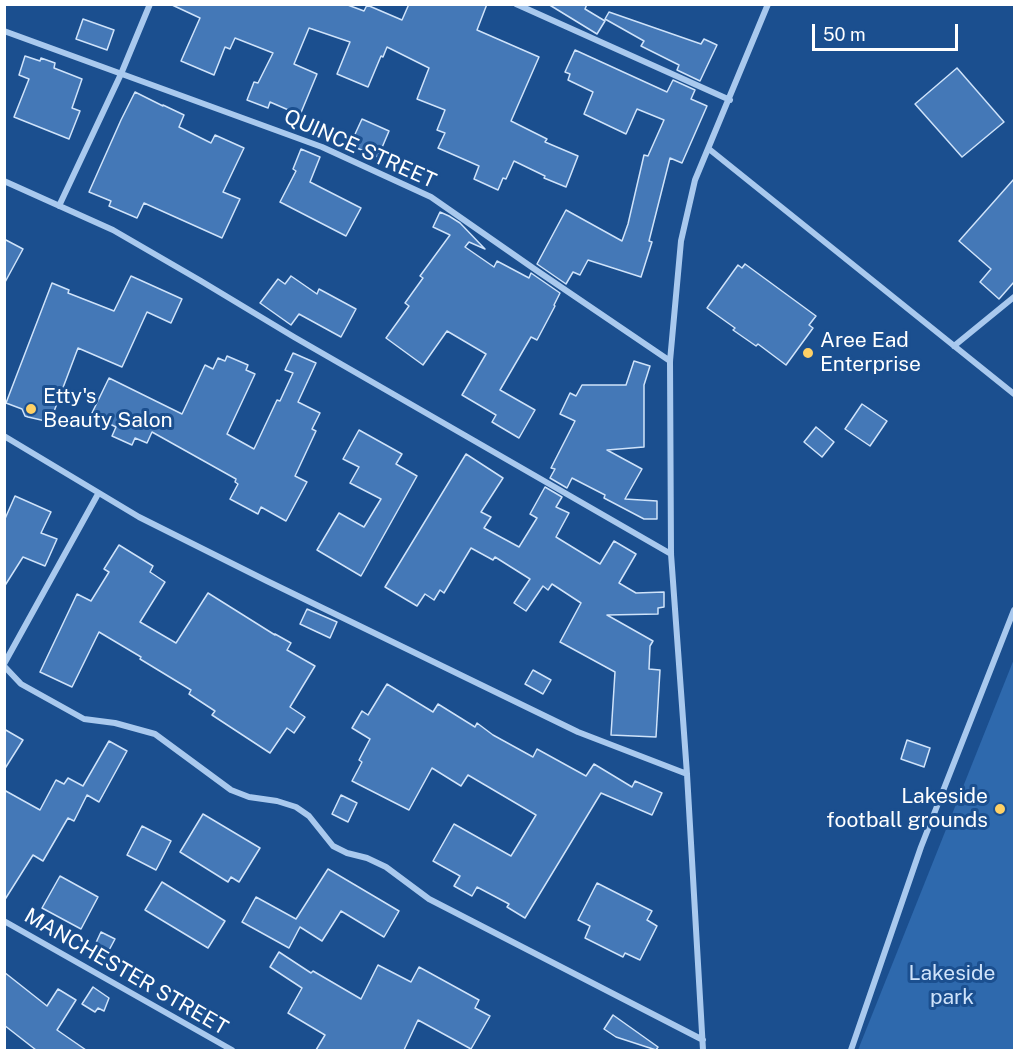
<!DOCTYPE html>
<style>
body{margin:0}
#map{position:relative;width:1019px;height:1055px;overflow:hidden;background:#1b4f8f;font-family:"Public Sans",sans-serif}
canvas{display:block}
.frame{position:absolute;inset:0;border:6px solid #fff;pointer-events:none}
.scale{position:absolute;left:812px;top:24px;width:146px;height:27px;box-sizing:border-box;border:3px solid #fff;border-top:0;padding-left:8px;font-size:18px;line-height:21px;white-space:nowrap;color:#fff;-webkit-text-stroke:4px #1b4f8f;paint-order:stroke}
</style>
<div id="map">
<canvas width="1019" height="1055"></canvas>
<div class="frame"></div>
<div class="scale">50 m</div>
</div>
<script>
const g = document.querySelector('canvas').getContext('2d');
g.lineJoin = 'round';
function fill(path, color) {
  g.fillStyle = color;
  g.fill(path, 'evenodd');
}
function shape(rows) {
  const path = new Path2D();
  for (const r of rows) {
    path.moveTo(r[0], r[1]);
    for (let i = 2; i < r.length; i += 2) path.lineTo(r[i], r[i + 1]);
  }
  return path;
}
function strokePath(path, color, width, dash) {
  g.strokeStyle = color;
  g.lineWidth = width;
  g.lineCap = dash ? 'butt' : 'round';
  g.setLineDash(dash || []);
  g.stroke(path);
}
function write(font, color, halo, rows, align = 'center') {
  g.font = font + ' "Public Sans",sans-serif';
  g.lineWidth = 6;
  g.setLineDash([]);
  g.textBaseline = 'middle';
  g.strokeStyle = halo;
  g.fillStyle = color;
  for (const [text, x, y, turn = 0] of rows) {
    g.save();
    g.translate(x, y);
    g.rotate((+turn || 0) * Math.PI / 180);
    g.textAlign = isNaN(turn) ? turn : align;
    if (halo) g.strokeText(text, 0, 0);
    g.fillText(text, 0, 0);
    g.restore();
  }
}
fill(shape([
 [1014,659,1014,1050,858,1050]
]), '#2e69ad');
const building = shape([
 [170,4,345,4,364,11,367,5,402,20,409,4,487,4,477,30,539,57,511,121,547,139,545,142,578,156,566,187,544,178,545,176,514,161,506,179,503,178,498,190,474,179,479,166,438,148,445,133,437,130,445,110,417,99,429,68,387,47,383,57,381,56,368,87,337,74,350,42,309,28,294,64,317,74,300,115,270,102,268,108,247,100,254,82,258,83,273,53,235,38,230,49,225,47,214,75,181,61,200,18,170,4],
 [548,4,587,4,585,9,605,21,597,34,548,4],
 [609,12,701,44,704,39,717,45,700,81,677,70,679,65,641,46,644,41,605,19,609,12],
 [83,19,114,30,107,50,76,39,83,19],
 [575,50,667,92,673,80,695,90,691,99,707,106,682,163,670,158,649,241,652,242,641,277,588,260,580,275,573,272,566,284,537,264,566,210,622,241,628,224,644,155,648,156,664,120,637,109,626,134,584,114,593,92,568,80,570,74,565,72,575,50],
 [25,56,40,61,41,58,55,63,54,68,82,79,72,108,80,111,69,139,14,117,29,79,19,75,25,56],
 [957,68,1004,122,962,157,915,104,957,68],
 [135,92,163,106,163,105,184,115,179,127,211,143,215,135,244,148,223,192,240,199,222,238,144,203,137,218,109,206,111,201,89,192,121,120,135,92],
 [362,119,389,131,378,157,350,145,362,119],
 [301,149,320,157,310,182,361,208,346,236,280,202,296,171,293,169,301,149],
 [1014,179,1014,282,999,299,980,282,991,269,959,241,1014,179],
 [440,212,449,216,460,223,485,249,469,242,465,247,494,267,497,261,529,278,531,273,560,293,554,305,555,306,537,340,531,337,500,390,535,410,519,438,492,422,496,415,462,395,486,354,447,331,423,365,386,338,409,306,405,303,423,278,420,276,450,235,433,227,440,212],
 [4,239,23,249,4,284,4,239],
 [745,264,816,316,809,325,813,328,786,365,758,344,756,346,733,330,735,328,707,308,738,265,742,268,745,264],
 [131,276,182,299,171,323,147,312,122,367,78,348,50,422,28,417,25,416,22,409,6,403,52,283,69,290,68,293,114,311,131,276],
 [291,276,317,294,319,289,356,309,341,337,299,314,291,325,260,303,278,279,285,284,291,276],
 [293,353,316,363,298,402,320,413,312,429,316,431,295,476,307,482,286,521,261,507,258,514,230,499,238,484,235,482,236,479,152,432,147,443,135,438,132,445,112,436,116,427,91,415,109,378,182,414,205,365,213,369,218,358,225,361,227,356,248,365,246,370,255,374,227,434,254,449,277,400,280,401,293,373,285,370,293,353],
 [634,361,650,366,644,385,644,447,607,450,642,469,625,499,657,501,657,519,644,519,604,498,605,495,572,478,567,488,550,478,555,469,551,468,575,421,560,414,570,393,576,396,582,385,626,385,634,361],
 [862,404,887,421,870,446,845,429,862,404],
 [816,427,834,442,822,457,804,442,816,427],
 [359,430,402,454,396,464,417,476,361,576,317,550,339,513,364,527,381,499,350,483,359,467,343,459,359,430],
 [466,454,503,478,481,512,491,517,484,528,519,547,537,518,530,514,545,487,562,497,556,507,569,513,556,537,600,564,614,541,636,554,619,583,636,593,664,592,664,607,658,608,658,614,607,615,653,641,650,646,649,669,660,670,656,737,611,735,615,672,560,642,581,603,552,584,548,590,543,586,526,611,514,603,530,579,495,557,493,560,471,548,444,593,440,590,434,600,425,594,417,606,385,587,466,454],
 [15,496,51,512,41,533,57,539,45,566,23,557,4,587,4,521,15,496],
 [119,545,153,566,150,572,165,582,140,622,176,643,208,593,275,635,275,634,291,643,287,650,315,666,290,707,305,717,294,733,287,728,270,753,212,715,215,711,189,694,191,690,140,659,141,657,99,632,72,687,40,672,77,594,91,601,109,572,104,569,119,545],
 [307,609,337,622,330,638,300,624,307,609],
 [533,670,551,680,543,694,525,684,533,670],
 [387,684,433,712,438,704,475,727,477,723,493,735,533,757,537,749,586,776,594,764,632,787,635,781,662,793,652,815,601,793,525,918,507,907,509,904,477,887,472,896,454,886,460,876,433,861,454,824,511,856,536,815,468,775,461,786,432,768,409,810,352,781,362,762,359,760,370,739,352,728,362,711,368,715,387,684],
 [4,729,23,740,4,770,4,729],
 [907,740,930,748,924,767,901,759,907,740],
 [109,741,127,751,99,802,87,795,74,821,68,818,43,861,33,855,4,901,4,790,40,810,56,780,64,784,68,778,83,786,109,741],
 [341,795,357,803,348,822,332,814,341,795],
 [203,814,260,848,239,882,231,877,228,882,180,852,203,814],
 [142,826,171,841,156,870,127,855,142,826],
 [328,869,399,911,384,937,341,911,322,941,300,927,289,948,242,922,256,897,296,919,328,869],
 [60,876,98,897,81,929,42,908,60,876],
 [162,882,225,921,208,948,145,910,162,882],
 [597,883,652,911,647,920,657,926,640,960,625,953,623,957,585,938,590,926,578,920,597,883],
 [101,932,115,939,107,954,94,947,101,932],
 [279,952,311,973,313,971,361,999,378,965,411,982,419,967,479,1000,475,1008,490,1016,471,1049,418,1020,404,1050,316,1050,325,1035,288,1013,302,988,270,967,279,952],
 [4,972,47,1006,58,989,76,1000,57,1030,86,1050,36,1050,4,1025,4,972],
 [93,987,109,998,104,1011,98,1008,95,1012,82,1004,93,987],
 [613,1015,658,1047,656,1050,616,1037,604,1029,613,1015]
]);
fill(building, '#4478b7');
strokePath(building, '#cfe3fa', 1.5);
strokePath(shape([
 [516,4,730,100],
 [4,31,322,147,431,197,533,268,670,361],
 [709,149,1014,394],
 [4,181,113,230,201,281,294,337,671,554],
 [59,206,121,74,150,4],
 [954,346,1014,297],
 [4,436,139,517,267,581,578,732,687,774],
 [4,664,98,494],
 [4,666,21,684,84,719,115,723,155,734,231,790,249,797,277,801,296,807,309,816,333,846,347,853,367,858,386,867,429,899,703,1040],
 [4,921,232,1050],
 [703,1050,687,774,671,554,670,361,681,241,695,180,768,4],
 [851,1050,921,847,1014,610]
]), '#a9c9ee', 6);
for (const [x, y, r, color] of [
 [808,353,6,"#ffd166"],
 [31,409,6,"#ffd166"],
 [1000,809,6,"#ffd166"]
]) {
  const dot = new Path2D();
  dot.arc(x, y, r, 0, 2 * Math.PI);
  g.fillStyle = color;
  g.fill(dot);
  strokePath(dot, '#1b4f8f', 2);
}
write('21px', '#fff', '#1b4f8f', [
 ["QUINCE STREET",360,149,24],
 ["MANCHESTER STREET",126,972,30]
]);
write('21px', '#fff', '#1b4f8f', [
 ["Aree Ead",820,341],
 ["Enterprise",820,365],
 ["Etty's",43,397],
 ["Beauty Salon",43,421],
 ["Lakeside",988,797,"right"],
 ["football grounds",988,821,"right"]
], 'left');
write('21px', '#cfe3fa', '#1b4f8f', [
 ["Lakeside",952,974],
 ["park",952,998]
]);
</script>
